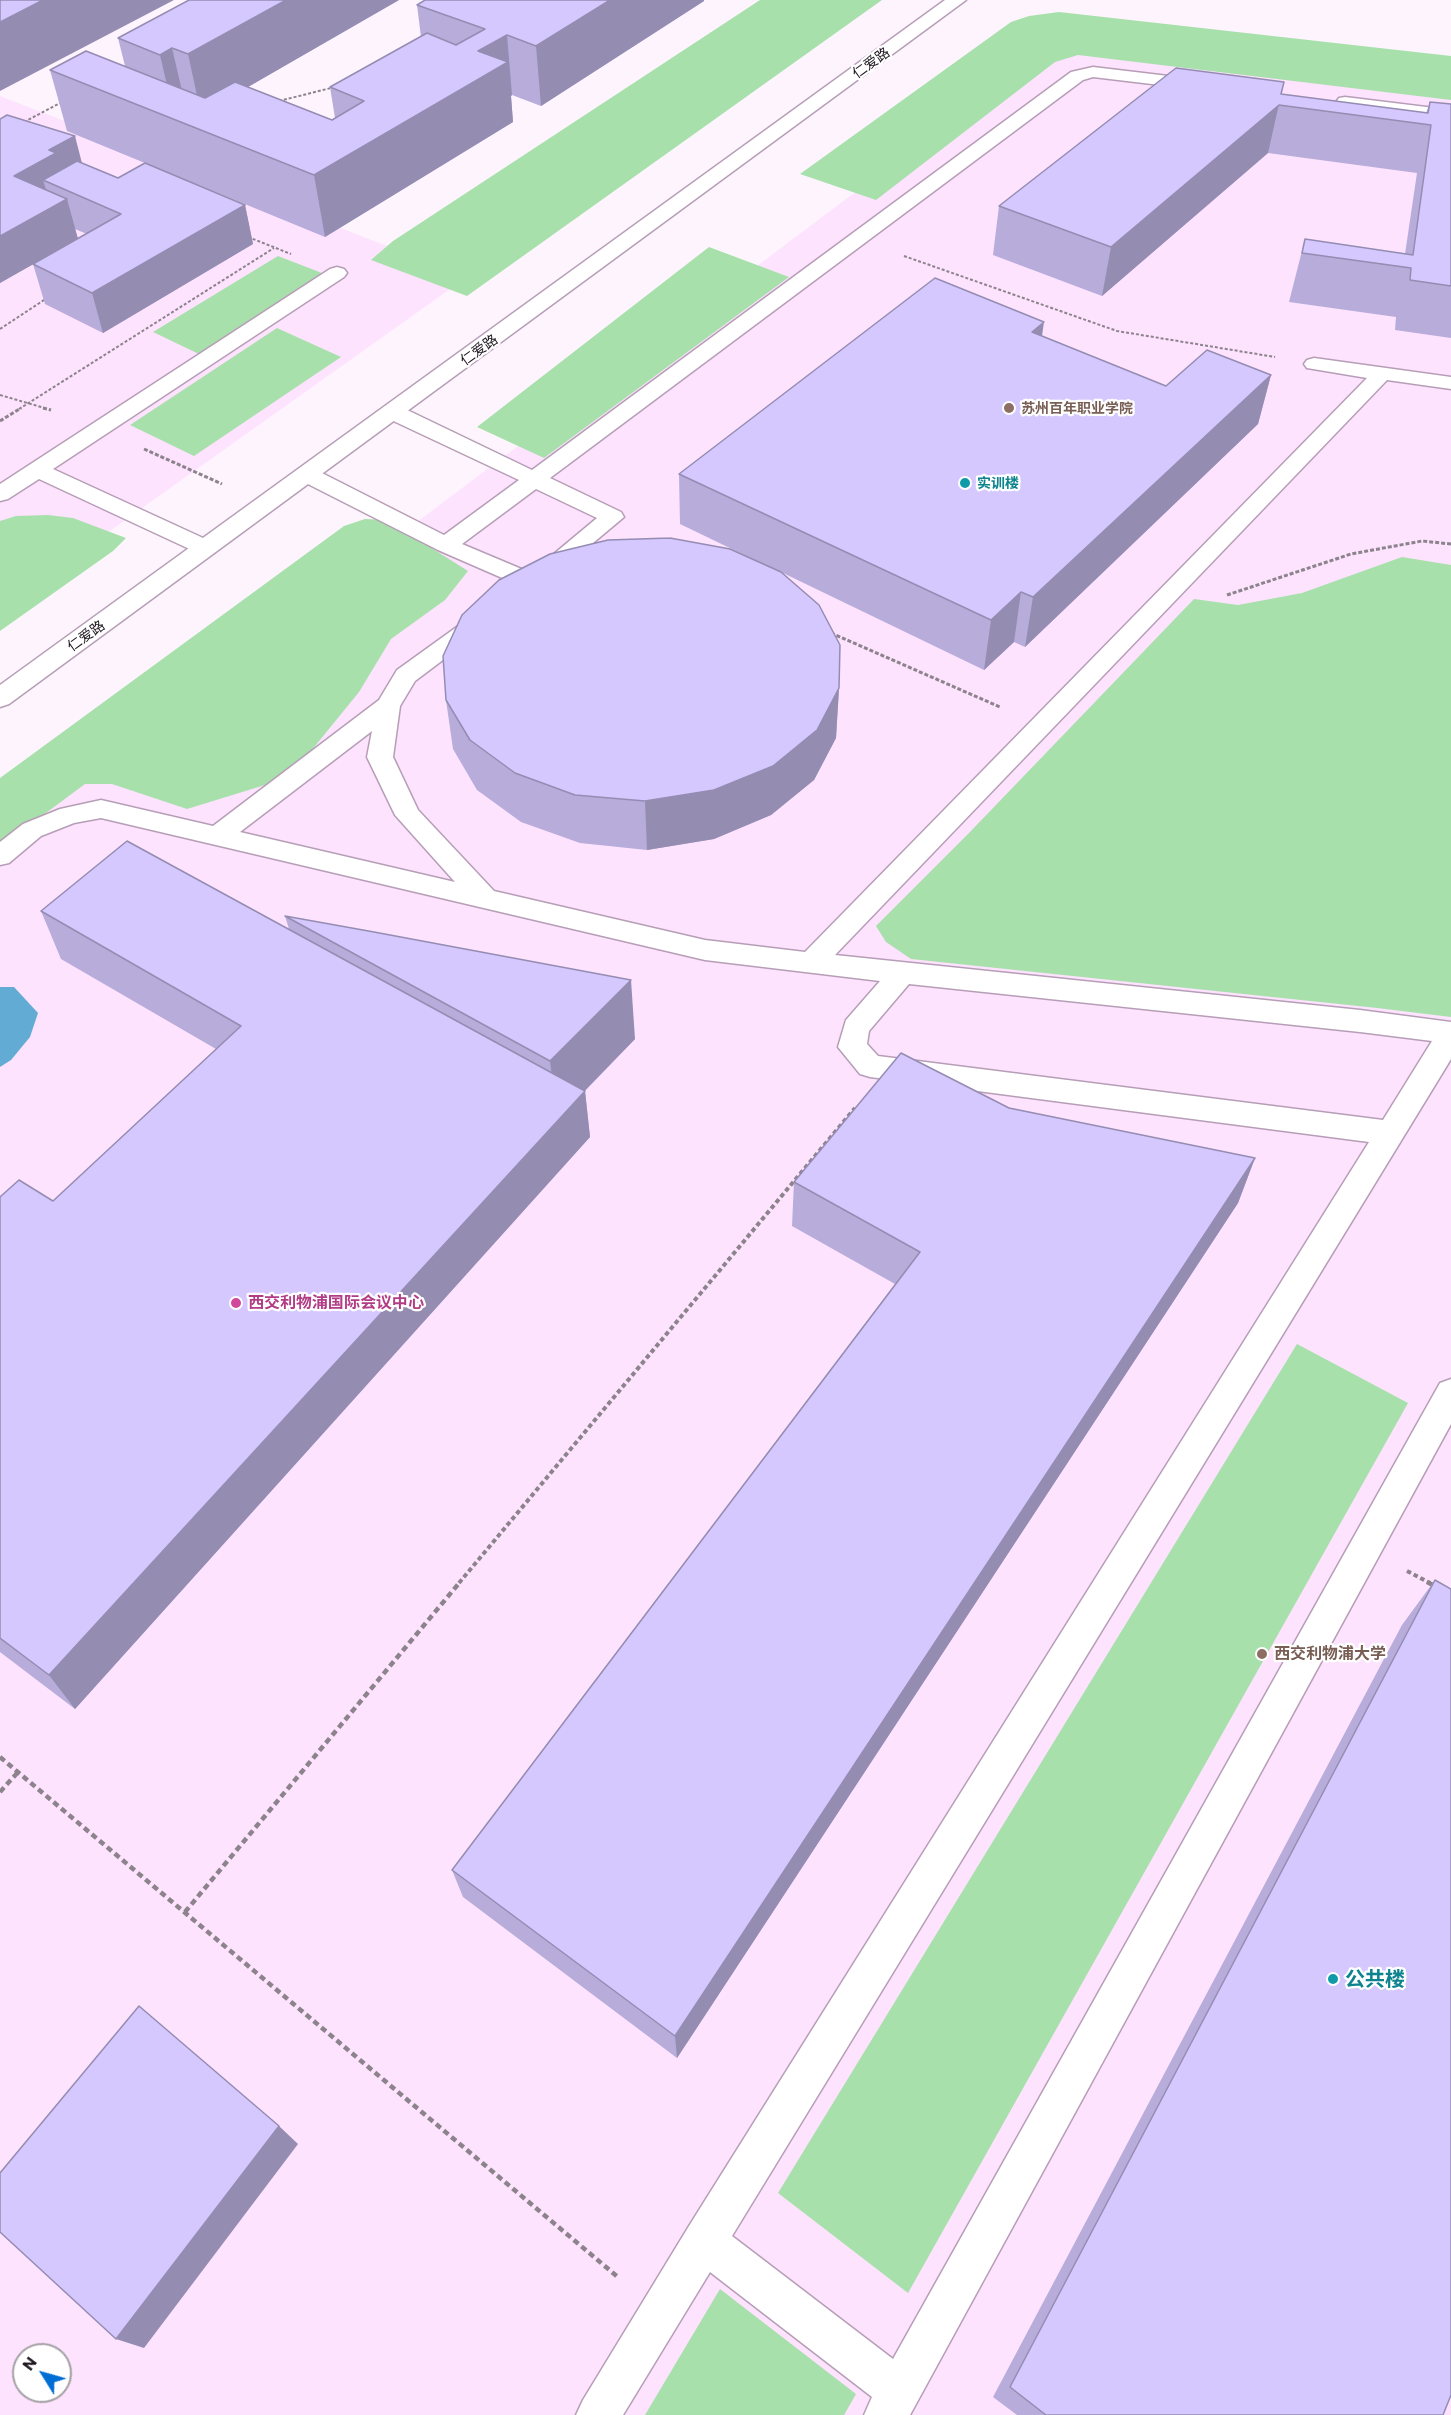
<!DOCTYPE html>
<meta charset="utf-8">
<style>
body{margin:0}
#map{position:relative;width:1451px;height:2415px;overflow:hidden;background:#fef4fe;font-family:Commissioner,sans-serif}
canvas{display:block}
.north{position:absolute;left:12px;top:2343px;width:60px;height:60px;box-sizing:border-box;background:#fff;border:2px solid #a5a1a5;border-radius:50%;rotate:307deg;font-size:16px;font-weight:700;line-height:24px;text-align:center;color:#1d141d}
.north::after{content:'';display:block;margin:auto;width:21px;height:27px;background:#006ed5;clip-path:polygon(50% 0,100% 100%,50% 72%,0 100%)}
</style>
<div id="map">
<canvas width="1451" height="2415"></canvas>
<div class="north">N</div>
</div>
<script>
const g = document.querySelector('canvas').getContext('2d');
g.lineJoin = 'round';
function fill(path, color) {
  g.fillStyle = color;
  g.fill(path, 'evenodd');
}
function shape(rows) {
  const path = new Path2D();
  for (const r of rows) {
    path.moveTo(r[0], r[1]);
    for (let i = 2; i < r.length; i += 2) path.lineTo(r[i], r[i + 1]);
  }
  return path;
}
function strokePath(path, color, width, dash) {
  g.strokeStyle = color;
  g.lineWidth = width;
  g.lineCap = dash ? 'butt' : 'round';
  g.setLineDash(dash || []);
  g.stroke(path);
}
function write(font, color, halo, rows, align = 'center') {
  g.font = font + ' Commissioner,"Noto Sans SC",sans-serif';
  g.lineWidth = 4.5;
  g.setLineDash([]);
  g.textBaseline = 'middle';
  g.strokeStyle = halo;
  g.fillStyle = color;
  for (const [text, x, y, turn = 0] of rows) {
    g.save();
    g.translate(x, y);
    g.rotate((+turn || 0) * Math.PI / 180);
    g.textAlign = isNaN(turn) ? turn : align;
    if (halo) g.strokeText(text, 0, 0);
    g.fillText(text, 0, 0);
    g.restore();
  }
}
fill(shape([
 [1044,50,1451,59,1451,2415,0,2415,0,836],
 [24,2355,60,2355,60,2391,24,2391],
 [0,96,467,277,0,609]
]), '#fde3fd');
fill(shape([
 [760,0,882,0,467,296,371,260,393,241],
 [1059,12,1451,56,1451,100,1078,55,1055,62,876,200,800,174,1011,22,1029,16],
 [709,247,789,277,544,458,477,427],
 [278,256,327,275,201,355,153,332],
 [277,328,341,357,194,456,130,425],
 [48,515,73,518,126,538,113,551,0,631,0,521,16,516],
 [365,519,387,520,468,571,445,600,391,639,359,692,302,762,265,785,187,809,112,784,85,784,0,847,0,778,344,526],
 [1402,557,1451,565,1451,1017,1377,1008,911,959,886,942,876,926,969,833,1194,599,1238,605,1302,593],
 [1297,1344,1408,1403,908,2293,778,2193],
 [720,2289,856,2394,844,2415,645,2415]
]), '#a7e0ab');
fill(shape([
 [0,987,14,987,38,1013,30,1037,11,1060,0,1067]
]), '#62abd4');
const service = shape([
 [1093,67,1202,80,1208,81,1211,85,1208,89,1202,90,1093,77,1083,80,550,478,621,512,624,517,550,579,542,581,539,587,531,589,523,587,438,550,300,480,297,475,300,470,308,468,316,470,444,535,519,480,385,417,382,412,385,407,393,406,401,407,532,470,1071,72,1093,67],
 [536,489,597,518,531,573,462,544,536,489],
 [1345,97,1451,110,1451,120,1339,106,1336,102,1339,98,1345,97],
 [337,267,344,269,347,273,344,277,53,469,214,543,217,548,214,553,206,555,198,553,39,479,8,499,0,501,0,484,330,269,337,267],
 [1314,358,1451,377,1451,389,1387,380,835,955,1360,1010,1451,1022,1451,1059,732,2236,893,2359,1440,1383,1451,1379,1451,1424,910,2415,864,2415,872,2397,710,2272,623,2415,576,2415,583,2400,689,2226,1369,1142,870,1077,860,1074,838,1047,846,1020,880,981,705,960,101,818,74,823,41,836,9,863,0,865,0,842,23,824,60,809,101,800,213,826,379,700,397,670,472,616,480,613,488,616,492,621,488,626,415,681,400,706,393,757,418,810,494,891,705,940,805,952,1367,378,1307,368,1304,364,1307,360,1314,358],
 [372,731,367,757,395,815,455,882,240,832,372,731],
 [909,984,1360,1032,1432,1041,1383,1120,878,1056,867,1044,869,1031,909,984]
]);
const secondary = shape([
 [945,0,966,0,9,704,0,707,0,685,945,0]
]);
strokePath(service, '#b79eb7', 3);
strokePath(secondary, '#b79eb7', 3);
strokePath(shape([
 [279,101,335,87],
 [24,122,62,102],
 [248,237,291,254],
 [904,256,1117,331,1275,357],
 [0,329,47,298],
 [0,395,48,409],
 [19,409,274,248]
]), '#8c838c', 2, [3, 2]);
strokePath(shape([
 [43,408,51,410],
 [0,421,21,408],
 [144,449,222,484],
 [1227,595,1351,554,1422,541,1451,544],
 [831,633,1000,707]
]), '#8c838c', 3, [4, 2]);
strokePath(shape([
 [1407,1571,1430,1583],
 [459,1583,855,1108]
]), '#8c838c', 4, [4.5, 3]);
strokePath(shape([
 [1427,1582,1435,1586],
 [0,1757,619,2278],
 [0,1792,18,1772],
 [185,1912,460,1582]
]), '#8c838c', 4.5, [6, 4]);
fill(service, '#fff');
fill(secondary, '#fff');
fill(shape([
 [399,0,248,87,332,120,335,118,330,87,421,37,417,5,704,1,541,106,512,95,511,96,513,122,325,237,67,131,50,70,125,66,118,38],
 [1281,94,1426,113,1430,102,1451,104,1451,338,1395,330,1396,317,1289,302,1305,239,1405,254,1417,173,1268,153,1102,296,993,255,999,206],
 [0,119,82,164,118,178,245,205,253,244,103,333,45,304,33,264,0,283],
 [75,229,87,234,78,239],
 [1042,336,1166,386,1271,375,1258,424,1025,647,1014,642,984,670,783,573,839,688,836,738,814,780,771,815,714,839,647,850,580,843,521,822,477,790,453,749,446,700,763,564,680,524,679,474],
 [41,911,289,929,285,916,635,1039,585,1091,590,1137,75,1709,0,1652,0,1197,53,1201,216,1049,61,959],
 [1009,1108,1255,1158,1238,1203,677,2058,463,1897,452,1870,895,1284,792,1226,794,1182],
 [1435,1580,1443,2415,1017,2415,993,2397,1402,1625]
]), '#b7acda');
fill(shape([
 [43,0,174,0,0,91,0,22],
 [286,0,399,0,201,114,188,54],
 [610,0,704,0,704,1,541,106,536,46],
 [507,35,512,95,511,96,513,122,325,237,314,175,478,51],
 [172,48,186,108,174,115,160,55],
 [1284,82,1268,153,1102,296,1111,247],
 [75,136,85,175,43,180,50,202,14,176,49,150],
 [67,199,78,239,0,283,0,236],
 [245,205,253,244,103,333,92,293],
 [1044,322,1037,371,1032,332],
 [1271,375,1258,424,1025,647,1033,597],
 [1021,592,1014,642,984,670,991,620],
 [839,688,836,738,814,780,771,815,714,839,647,850,645,801],
 [631,980,635,1039,557,1119,550,1061],
 [585,1091,590,1137,75,1709,49,1675],
 [1255,1158,1238,1203,677,2058,675,2036],
 [279,2126,298,2144,144,2348,116,2339]
]), '#958cb2');
const building = shape([
 [0,0,43,0,0,22,0,0],
 [189,0,286,0,188,54,172,48,160,55,118,38,189,0],
 [425,0,610,0,536,46,507,35,478,51,508,62,314,175,50,70,86,51,205,98,235,82,332,120,364,101,330,87,427,33,456,45,485,29,417,5,425,0],
 [1176,68,1284,82,1281,94,1428,113,1430,102,1451,104,1451,286,1410,280,1411,268,1302,253,1305,239,1413,255,1431,125,1279,105,1111,247,999,206,1176,68],
 [7,115,75,136,49,150,56,153,14,176,67,199,0,236,0,119,7,115],
 [77,161,118,178,145,163,245,205,92,293,33,264,121,214,43,180,77,161],
 [935,278,1044,322,1032,332,1166,386,1207,350,1271,375,1033,597,1021,592,991,620,679,474,935,278],
 [670,538,730,549,781,572,819,605,840,645,839,688,817,730,773,766,714,790,645,801,575,795,515,773,470,740,446,700,443,656,462,615,499,580,550,554,608,540,670,538],
 [127,841,585,1091,49,1675,0,1638,0,1197,19,1180,53,1201,241,1026,41,911,127,841],
 [285,916,374,932,631,980,550,1061,285,916],
 [901,1053,1009,1108,1255,1158,675,2036,452,1870,920,1252,794,1182,901,1053],
 [1435,1580,1451,1589,1451,2395,1443,2415,1046,2415,1010,2387,1435,1580],
 [139,2006,279,2126,116,2339,0,2232,0,2173,139,2006]
]);
fill(building, '#d5c8fe');
strokePath(building, '#958cb2', 1.5);
for (const [x, y, r, color] of [
 [1009,408,6,"#8d6e63"],
 [965,483,6,"#0f9aa8"],
 [236,1303,6,"#d1479c"],
 [1262,1654,6,"#8d6e63"],
 [1333,1979,6,"#0f9aa8"]
]) {
  const dot = new Path2D();
  dot.arc(x, y, r, 0, 2 * Math.PI);
  g.fillStyle = color;
  g.fill(dot);
  strokePath(dot, '#fff', 2);
}
write('14px', '#1d141d', '#fff', [
 ["仁爱路",871,63,-36],
 ["仁爱路",479,350,-36],
 ["仁爱路",86,636,-36]
]);
write('bold 14px', '#785e54', '#fff', [
 ["苏州百年职业学院",1021,408]
], 'left');
write('bold 14px', '#0d838f', '#fff', [
 ["实训楼",977,483]
], 'left');
write('bold 16px', '#b23c85', '#fff', [
 ["西交利物浦国际会议中心",248,1303]
], 'left');
write('bold 16px', '#785e54', '#fff', [
 ["西交利物浦大学",1274,1654]
], 'left');
write('bold 20px', '#0d838f', '#fff', [
 ["公共楼",1345,1979]
], 'left');
</script>
